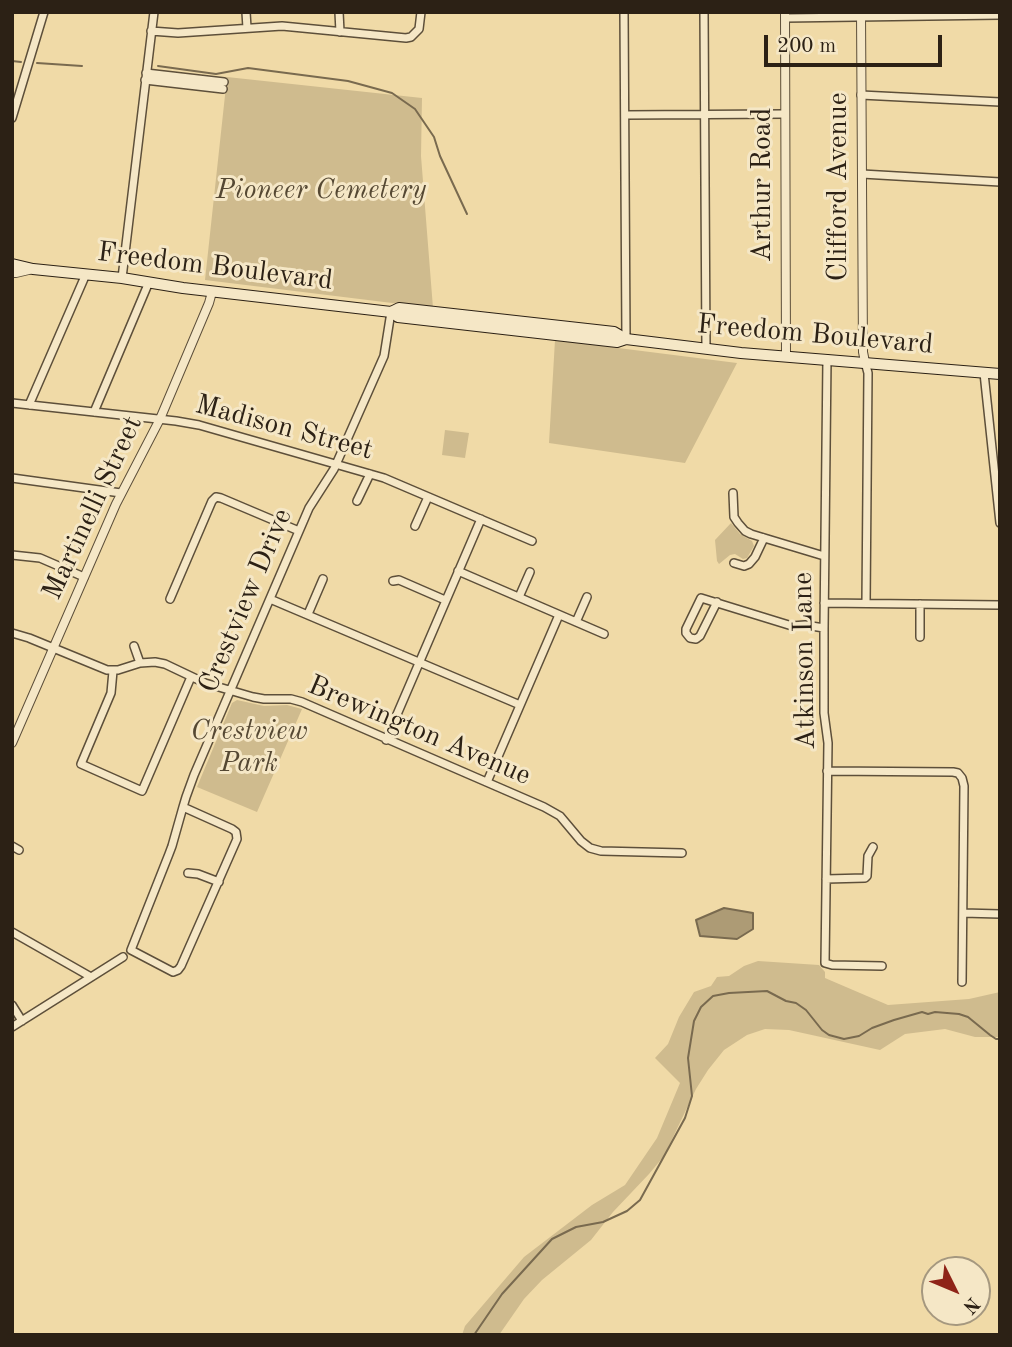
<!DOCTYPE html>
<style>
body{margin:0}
#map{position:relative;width:1012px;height:1347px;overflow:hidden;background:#f0daa7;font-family:"Old Standard TT",serif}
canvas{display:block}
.frame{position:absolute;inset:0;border:14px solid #2c2115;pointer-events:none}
.north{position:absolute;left:921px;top:1256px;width:70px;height:70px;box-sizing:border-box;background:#f5e7c6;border:2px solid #a5987f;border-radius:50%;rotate:133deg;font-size:19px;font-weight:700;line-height:28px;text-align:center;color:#2c2115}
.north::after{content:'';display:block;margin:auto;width:24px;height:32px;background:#8f2418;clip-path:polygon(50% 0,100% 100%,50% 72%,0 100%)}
.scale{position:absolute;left:764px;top:35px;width:178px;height:32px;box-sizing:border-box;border:4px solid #2c2115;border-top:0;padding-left:9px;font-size:21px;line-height:24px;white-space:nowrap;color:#2c2115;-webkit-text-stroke:5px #f5e7c6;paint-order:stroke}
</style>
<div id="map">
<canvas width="1012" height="1347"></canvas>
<div class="frame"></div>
<div class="north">N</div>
<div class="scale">200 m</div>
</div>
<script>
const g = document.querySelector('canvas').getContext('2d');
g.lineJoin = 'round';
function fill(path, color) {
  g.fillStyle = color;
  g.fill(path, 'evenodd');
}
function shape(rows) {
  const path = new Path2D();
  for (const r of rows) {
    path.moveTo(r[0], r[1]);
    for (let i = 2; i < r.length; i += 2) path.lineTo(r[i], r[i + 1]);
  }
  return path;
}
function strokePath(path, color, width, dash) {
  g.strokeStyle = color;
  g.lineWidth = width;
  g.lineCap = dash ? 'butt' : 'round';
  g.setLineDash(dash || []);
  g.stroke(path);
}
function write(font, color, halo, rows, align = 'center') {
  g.font = font + ' "Old Standard TT",serif';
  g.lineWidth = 6;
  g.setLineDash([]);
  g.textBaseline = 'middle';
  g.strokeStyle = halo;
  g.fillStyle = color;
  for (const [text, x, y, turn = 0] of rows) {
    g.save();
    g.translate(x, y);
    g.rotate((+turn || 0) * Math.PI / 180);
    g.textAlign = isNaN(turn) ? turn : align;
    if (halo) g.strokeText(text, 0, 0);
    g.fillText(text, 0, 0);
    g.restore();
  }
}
fill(shape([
 [227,77,422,98,421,156,433,308,205,280],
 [555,340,737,363,685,463,549,443],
 [445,430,469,433,465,458,442,455],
 [731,523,740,534,752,541,754,546,747,558,743,559,735,554,730,555,719,564,717,561,715,540],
 [237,700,264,706,287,705,302,709,257,812,197,787,232,703],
 [758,961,819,965,825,972,825,978,888,1005,969,999,1000,992,1000,1037,975,1037,945,1029,905,1034,880,1050,789,1030,765,1029,747,1035,724,1050,708,1070,696,1089,664,1156,649,1174,613,1212,591,1240,542,1280,524,1299,499,1335,462,1335,465,1326,524,1257,592,1205,625,1185,657,1138,680,1083,655,1058,668,1044,679,1017,694,992,711,986,717,977,729,976,744,966]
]), '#cfbb8e');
const water = shape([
 [724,908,753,913,753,929,737,939,700,936,696,920,724,908]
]);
fill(water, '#ad9b75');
strokePath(water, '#796a4f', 2);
strokePath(shape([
 [12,61,21,62],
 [37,63,82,66],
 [158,66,216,74,248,68,348,81,392,93,415,109,434,137,440,156,467,214],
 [474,1335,502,1294,552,1239,576,1227,603,1222,627,1211,640,1200,685,1118,692,1096,688,1058,694,1021,701,1007,713,996,729,993,767,991,786,1001,796,1003,806,1010,822,1030,829,1035,844,1039,859,1036,872,1028,894,1020,922,1012,928,1014,935,1012,959,1014,968,1017,990,1035,996,1039,1000,1039]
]), '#796a4f', 2);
const minor = shape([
 [246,12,247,28],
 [339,12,340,32],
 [624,12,626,339],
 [704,12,706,349],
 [785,18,1000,15],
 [151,31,178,33,282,26,406,38,411,37,419,29,421,12],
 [146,73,224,82],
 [145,80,223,89],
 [861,95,1000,102],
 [625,115,785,114],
 [12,118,44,12],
 [862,174,1000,182],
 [122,278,154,12],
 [827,359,824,628,824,713,828,743,825,963,832,965,882,966],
 [865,362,868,373,866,603],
 [984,373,1000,523],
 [12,403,176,421,199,425,384,478,532,541],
 [29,405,86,274],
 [94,412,149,282],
 [12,478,121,493],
 [733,493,734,517,738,523,745,531,751,534,824,556],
 [357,501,370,474],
 [415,526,428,497],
 [12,555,40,558,84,577],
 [734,563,744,566,749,564,755,557,764,538],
 [458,571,604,634],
 [393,581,399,580,445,600],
 [519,597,530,572],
 [170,599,212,501,216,497,221,498,299,531],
 [270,599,520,705],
 [717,602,700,636,696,639,690,638,686,633,686,629,701,598,792,626,805,625,824,628],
 [824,603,1000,605],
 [308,614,323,579],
 [576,622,587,597],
 [12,633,29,638,107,670,118,670,140,663,155,662,165,664,205,683,253,697,264,699,291,699,302,702,544,807,560,816,581,841,590,848,601,851,682,853],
 [920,637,920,604],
 [134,646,140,663],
 [113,671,111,693,81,764,142,791,191,677],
 [386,740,481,519],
 [827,771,953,772,958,773,962,778,964,786,962,982],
 [487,782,559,615],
 [183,807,232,829,236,832,237,839,181,966,178,970,173,972,131,950,169,854,172,846,183,807,186,797,194,775,309,508,334,469,384,356,391,312],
 [12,846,19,850],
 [188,873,198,874,219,882],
 [826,879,865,878,867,876,868,856,873,847],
 [963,913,1000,914],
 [12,932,91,977],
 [12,1005,22,1021],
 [12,1027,123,957]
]);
const tertiary = shape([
 [785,12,786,357],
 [861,12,863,352,865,362],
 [12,273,16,273,33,269],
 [12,743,116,504,160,419,209,303,212,292]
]);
const secondary = shape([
 [12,264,33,269,122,278,183,288,391,312,398,317,617,342,626,339],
 [391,312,399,308,614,332,626,339,741,353,1000,374]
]);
strokePath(minor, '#5d4f3a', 10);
strokePath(tertiary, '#5d4f3a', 10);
strokePath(secondary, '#2c2115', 12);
strokePath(minor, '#f5e7c6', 7);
strokePath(tertiary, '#f5e7c6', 8);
strokePath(secondary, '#f5e7c6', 10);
write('28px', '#2c2115', '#f5e7c6', [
 ["Arthur Road",763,185,-90],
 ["Clifford Avenue",839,187,-90],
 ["Freedom Boulevard",215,267,7],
 ["Freedom Boulevard",815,335,5],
 ["Madison Street",284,428,15],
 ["Martinelli Street",93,508,-65],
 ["Crestview Drive",246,601,-67],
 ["Atkinson Lane",805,661,-91],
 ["Brewington Avenue",419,731,23]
]);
write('italic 28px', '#554833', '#f5e7c6', [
 ["Pioneer Cemetery",321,191],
 ["Crestview",249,732],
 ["Park",249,764]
]);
</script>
